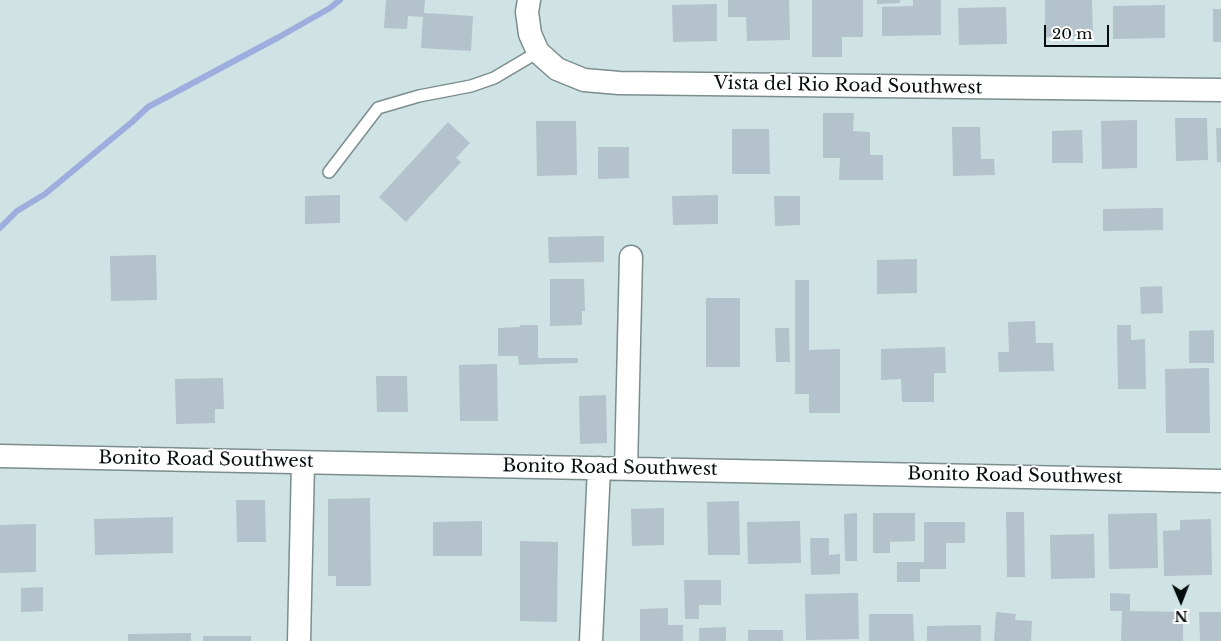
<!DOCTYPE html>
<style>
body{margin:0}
#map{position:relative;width:1221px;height:641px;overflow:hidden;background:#d0e3e4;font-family:"Libre Baskerville",serif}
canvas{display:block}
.north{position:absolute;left:1156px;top:576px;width:50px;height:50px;-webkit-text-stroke:4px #fff;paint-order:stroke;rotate:179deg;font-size:14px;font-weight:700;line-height:20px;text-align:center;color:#060d0d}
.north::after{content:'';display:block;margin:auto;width:18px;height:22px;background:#060d0d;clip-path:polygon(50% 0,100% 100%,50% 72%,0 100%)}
.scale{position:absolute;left:1044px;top:25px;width:65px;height:22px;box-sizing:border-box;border:2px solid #060d0d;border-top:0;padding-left:6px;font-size:15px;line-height:18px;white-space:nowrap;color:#060d0d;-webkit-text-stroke:4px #fff;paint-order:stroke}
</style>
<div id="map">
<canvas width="1221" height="641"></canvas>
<div class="north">N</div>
<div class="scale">20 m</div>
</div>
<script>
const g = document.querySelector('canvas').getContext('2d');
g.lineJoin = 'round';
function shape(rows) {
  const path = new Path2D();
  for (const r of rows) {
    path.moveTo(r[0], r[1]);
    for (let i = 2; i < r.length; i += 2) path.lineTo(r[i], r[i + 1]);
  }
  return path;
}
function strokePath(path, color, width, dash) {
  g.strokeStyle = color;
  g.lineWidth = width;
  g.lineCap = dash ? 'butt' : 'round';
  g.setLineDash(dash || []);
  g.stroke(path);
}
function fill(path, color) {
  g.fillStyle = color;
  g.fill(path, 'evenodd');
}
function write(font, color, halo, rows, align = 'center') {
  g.font = font + ' "Libre Baskerville",serif';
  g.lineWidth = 4;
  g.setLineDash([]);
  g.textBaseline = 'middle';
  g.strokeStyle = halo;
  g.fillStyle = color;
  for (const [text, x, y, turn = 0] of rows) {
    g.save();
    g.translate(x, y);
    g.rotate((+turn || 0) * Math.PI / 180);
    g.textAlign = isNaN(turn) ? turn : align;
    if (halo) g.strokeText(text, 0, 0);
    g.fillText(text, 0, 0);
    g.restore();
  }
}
strokePath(shape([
 [0,228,17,211,45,194,132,122,148,107,279,37,330,8,340,0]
]), '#9cadde', 6);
fill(shape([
 [386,0,425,0,424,13,473,16,471,51,421,48,423,17,408,16,407,29,384,28],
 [728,0,789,0,790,40,747,41,746,17,728,17],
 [812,0,863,0,863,37,842,37,842,57,812,57],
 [877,0,900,0,900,3,877,4],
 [913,0,941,0,941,35,882,36,882,7,913,6],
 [1045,0,1092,0,1093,36,1045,37],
 [717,4,717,41,673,42,672,5],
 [1165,5,1165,38,1113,39,1113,6],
 [1006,7,1007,44,959,45,958,8],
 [1213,9,1221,9,1221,42,1213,42],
 [823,113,854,113,853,131,870,132,870,155,883,155,883,180,839,180,840,158,823,158],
 [1175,118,1207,118,1208,160,1176,161],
 [1137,120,1137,168,1102,169,1101,121],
 [536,121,576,121,577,175,537,176],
 [448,122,470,143,456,158,461,162,406,222,379,197],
 [952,127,980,127,981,159,994,159,995,175,953,176],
 [1216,128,1221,128,1221,162,1217,162],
 [732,129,769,129,770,174,732,174],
 [1082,130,1083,163,1052,163,1052,131],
 [598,147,629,147,629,178,598,179],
 [340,195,340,223,305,224,305,196],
 [718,195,718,224,673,225,672,196],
 [774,196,800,196,800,225,775,226],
 [1163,208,1163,230,1103,231,1103,209],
 [604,236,604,262,549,263,548,237],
 [156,255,157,300,111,301,110,256],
 [917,259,917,293,877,294,877,260],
 [550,279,584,279,585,311,582,311,582,325,550,326],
 [795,280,809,280,809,350,840,349,840,413,809,413,809,394,795,394],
 [1162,286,1163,313,1141,314,1140,287],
 [706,298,740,298,740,367,706,367],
 [1035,321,1036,343,1053,343,1054,371,999,372,998,352,1009,352,1008,322],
 [520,325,538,325,538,358,578,358,578,363,519,365,518,356,498,356,498,328,520,327],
 [1117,325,1131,325,1131,340,1145,339,1146,389,1118,389],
 [775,328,789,328,790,362,776,362],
 [1214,330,1214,363,1189,363,1189,331],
 [945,347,946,373,934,373,934,402,902,402,901,379,881,380,881,349],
 [497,364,498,421,460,421,459,365],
 [1209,368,1210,433,1166,433,1165,369],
 [376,376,407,376,408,412,377,412],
 [223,378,224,409,215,409,215,423,176,424,175,379],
 [606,395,607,443,580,444,579,396],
 [370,498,371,586,336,586,336,576,328,576,328,499],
 [236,500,265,500,266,542,237,542],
 [739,501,740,555,708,555,707,502],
 [664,508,664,545,632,546,631,509],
 [1006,512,1024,512,1025,577,1007,577],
 [857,513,857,561,845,561,844,514],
 [873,513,915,513,915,541,890,542,890,553,873,553],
 [1157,513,1158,568,1109,569,1108,514],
 [173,517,173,553,95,555,94,519],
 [1211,519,1212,575,1164,576,1163,531,1180,530,1180,520],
 [482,521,482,556,433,556,433,522],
 [800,521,801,563,748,564,747,522],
 [924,522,965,522,965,543,946,543,946,569,920,569,920,582,897,582,897,562,924,562],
 [36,524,36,572,0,573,0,525],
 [1094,534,1095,578,1051,579,1050,535],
 [810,538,829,538,829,555,840,554,840,574,811,575],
 [520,541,558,542,557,622,520,621],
 [684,580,721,580,721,605,699,605,699,619,685,619],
 [43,587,43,611,21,612,21,588],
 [858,593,859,639,806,640,805,594],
 [1110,593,1130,594,1130,611,1183,612,1183,641,1121,641,1122,611,1110,611],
 [668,608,668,625,683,625,683,641,640,641,640,609],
 [996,612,1016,614,1015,620,1032,621,1031,641,994,641],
 [1199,612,1221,612,1221,641,1200,641],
 [869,614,913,614,914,641,869,641],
 [981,625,981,641,927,641,927,626],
 [726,627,726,641,699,641,699,628],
 [748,630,783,630,783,641,748,641],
 [191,633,191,641,128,641,128,634],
 [203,636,251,636,251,641,203,641]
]), '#b3c2cb');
const service = shape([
 [329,172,378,108,419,96,471,86,494,78,538,52]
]);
const minor = shape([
 [529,0,527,12,530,34,538,52,557,69,584,80,619,83,1221,90],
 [0,456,1221,481],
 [626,469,631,257],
 [299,641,303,463],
 [591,641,599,468]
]);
strokePath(service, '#7b8d8e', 14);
strokePath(minor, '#7b8d8e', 25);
strokePath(service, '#fff', 11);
strokePath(minor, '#fff', 22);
write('18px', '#060d0d', '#fff', [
 ["Vista del Rio Road Southwest",848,86,1],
 ["Bonito Road Southwest",206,460,1],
 ["Bonito Road Southwest",610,468,1],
 ["Bonito Road Southwest",1015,476,1]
]);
</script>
